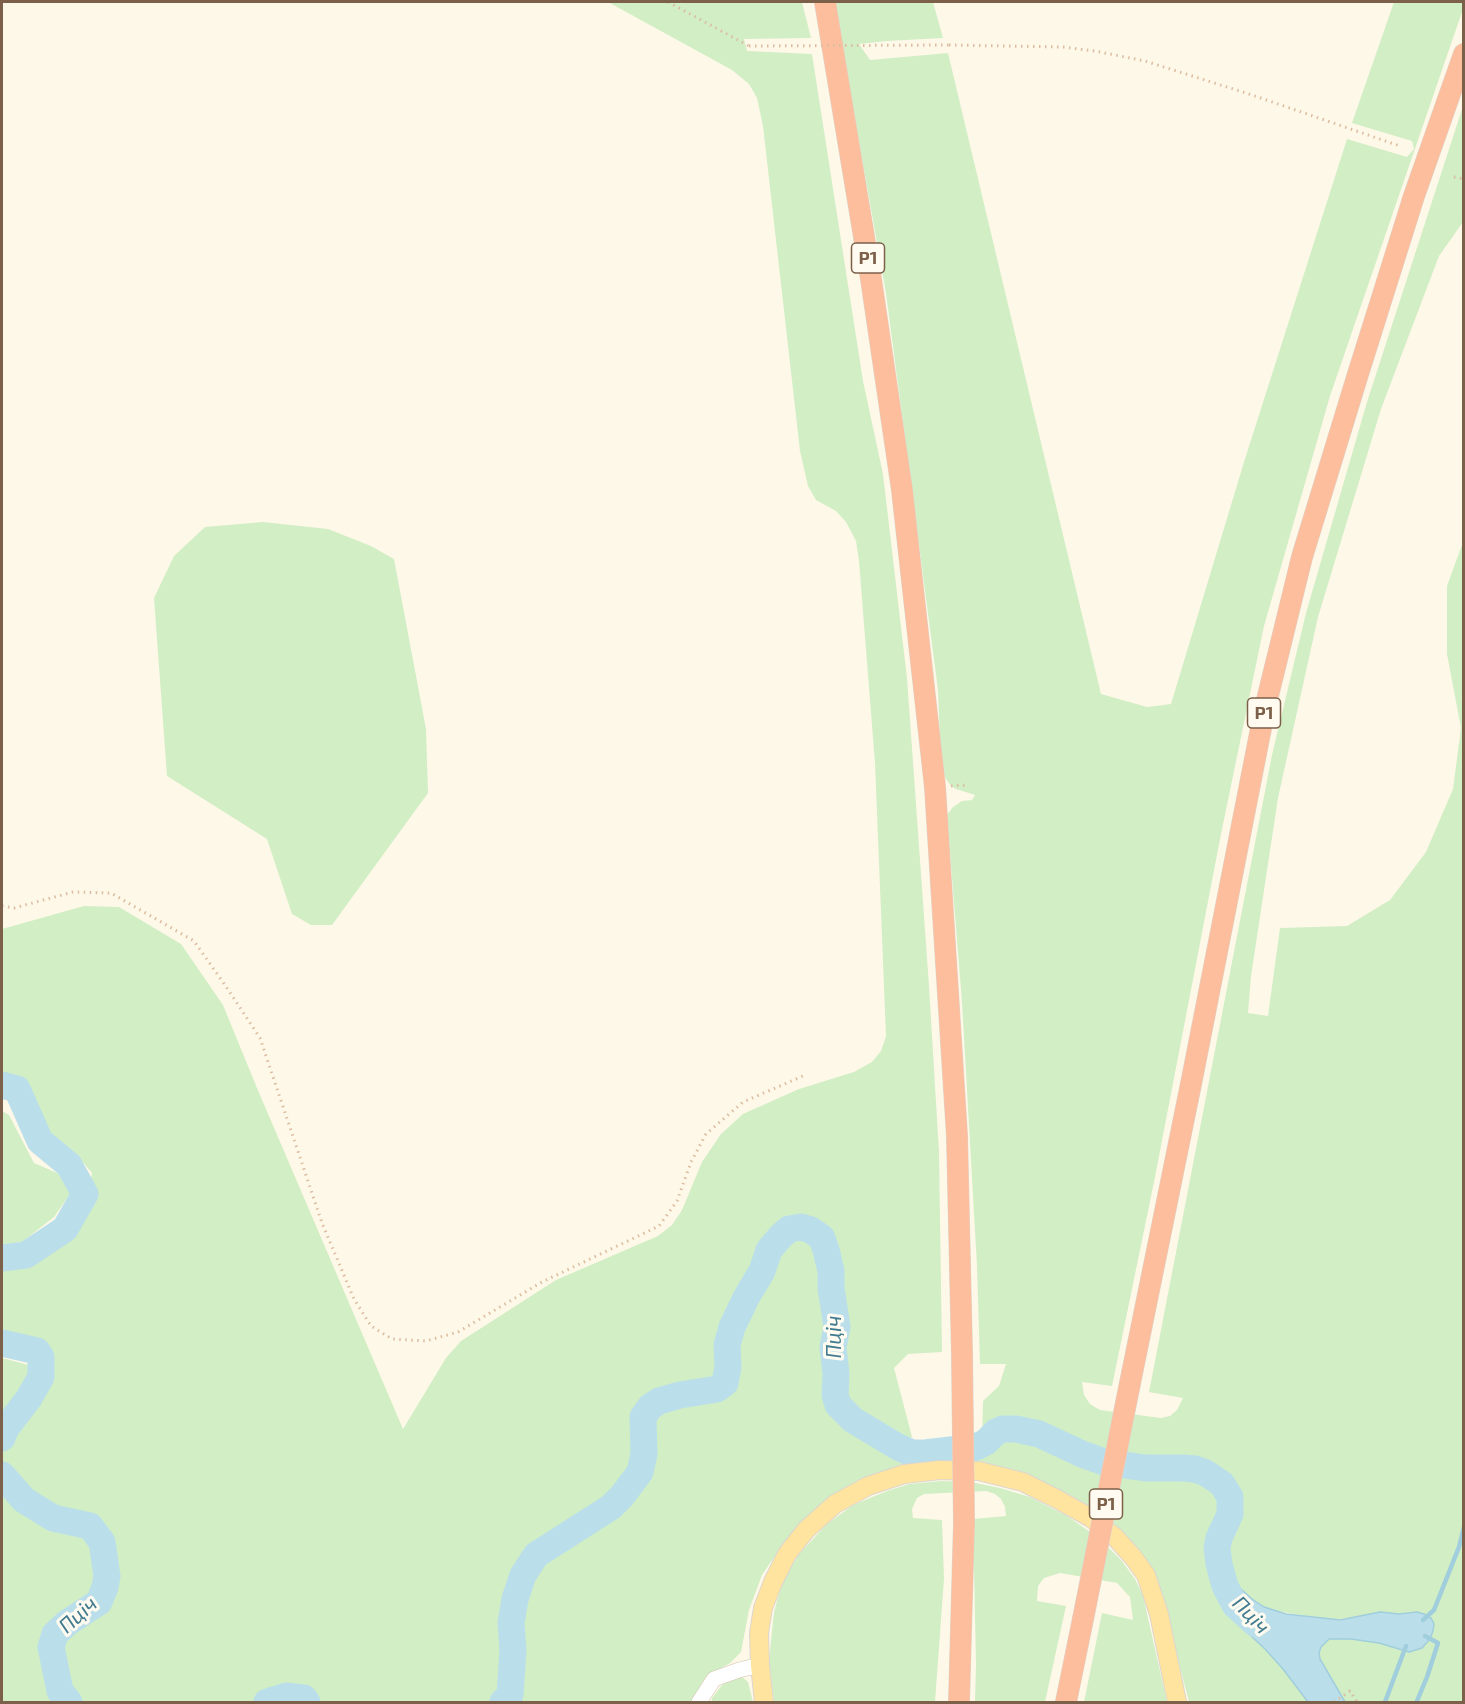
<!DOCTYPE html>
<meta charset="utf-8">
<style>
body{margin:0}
#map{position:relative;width:1465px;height:1704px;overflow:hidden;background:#fef8e9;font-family:"Exo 2",sans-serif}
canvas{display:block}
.frame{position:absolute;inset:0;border:3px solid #7c6049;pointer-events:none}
</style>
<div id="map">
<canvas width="1465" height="1704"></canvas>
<div class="frame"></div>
</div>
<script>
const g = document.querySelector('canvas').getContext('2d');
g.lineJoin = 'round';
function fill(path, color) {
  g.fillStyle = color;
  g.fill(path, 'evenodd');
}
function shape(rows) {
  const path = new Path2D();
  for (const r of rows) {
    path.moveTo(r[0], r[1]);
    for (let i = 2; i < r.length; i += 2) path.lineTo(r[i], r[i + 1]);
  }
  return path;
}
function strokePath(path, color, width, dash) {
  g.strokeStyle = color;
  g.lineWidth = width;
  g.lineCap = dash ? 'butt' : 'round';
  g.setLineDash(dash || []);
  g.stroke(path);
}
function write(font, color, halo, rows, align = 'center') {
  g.font = font + ' "Exo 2",sans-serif';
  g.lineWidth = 6;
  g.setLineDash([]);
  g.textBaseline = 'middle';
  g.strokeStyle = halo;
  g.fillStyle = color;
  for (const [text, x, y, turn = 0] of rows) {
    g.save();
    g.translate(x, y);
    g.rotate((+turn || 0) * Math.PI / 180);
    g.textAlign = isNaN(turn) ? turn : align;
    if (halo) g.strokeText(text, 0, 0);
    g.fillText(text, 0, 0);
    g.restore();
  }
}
fill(shape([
 [608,2,802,2,811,38,744,39,747,51,812,54,863,381,883,474,907,678,929,986,939,1152,942,1352,908,1354,894,1368,912,1437,892,1450,910,1460,986,1449,1001,1434,1021,1435,1053,1443,1082,1462,1152,1478,1168,1476,1205,1480,1216,1489,1224,1500,1224,1511,1220,1517,1211,1524,1207,1544,1223,1601,1240,1626,1265,1649,1283,1669,1308,1702,1189,1702,1163,1602,1111,1523,1072,1496,1031,1477,912,1466,876,1473,833,1496,804,1520,784,1543,762,1575,749,1610,741,1652,730,1663,705,1678,694,1697,694,1702,2,1702,2,1358,36,1367,49,1346,2,1334,2,1268,36,1258,67,1236,88,1198,92,1173,74,1152,48,1139,24,1087,18,1080,2,1075,2,929,84,906,119,907,181,944,223,1005,257,1088,403,1429,446,1358,461,1341,556,1280,658,1236,672,1225,682,1210,702,1162,721,1134,743,1114,799,1089,854,1072,872,1062,881,1051,886,1036,875,763,859,561,856,541,846,522,836,511,816,500,808,486,800,451,763,126,757,98,749,84,732,70],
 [834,2,933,2,943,38,887,41,859,44,870,60,948,53,1101,694,1147,707,1171,704,1244,462,1347,139,1407,157,1414,149,1412,141,1352,123,1394,2,1463,2,1463,9,1330,396,1264,626,1221,834,1154,1182,1112,1386,1082,1382,1084,1395,1090,1404,1100,1410,1161,1418,1170,1416,1177,1410,1183,1398,1149,1392,1272,755,1306,613,1367,402,1463,106,1463,222,1439,256,1381,409,1318,617,1278,798,1251,976,1248,1013,1268,1016,1280,928,1347,926,1390,900,1426,852,1453,789,1461,728,1447,654,1447,586,1463,542,1463,1702,1345,1702,1320,1659,1319,1653,1324,1643,1329,1639,1337,1638,1351,1639,1379,1643,1402,1650,1433,1631,1434,1625,1431,1618,1417,1612,1399,1614,1390,1613,1331,1620,1276,1611,1264,1607,1252,1599,1241,1589,1235,1580,1230,1568,1226,1546,1235,1529,1237,1493,1216,1466,1161,1455,1137,1461,1093,1452,1051,1431,1025,1425,998,1421,990,1427,982,1442,983,1401,999,1386,1006,1364,980,1364,977,1266,962,1002,947,815,953,807,962,801,972,800,975,795,956,789,951,786,946,779,941,767,938,690,886,293],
 [263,522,328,529,371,546,394,559,426,729,428,793,332,925,311,925,292,914,267,839,167,776,154,598,174,556,205,527],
 [2,1111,9,1115,34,1163,64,1176,72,1191,54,1217,22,1242,2,1245],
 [941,1481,971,1482,1000,1488,1030,1497,1067,1516,1099,1538,1122,1561,1135,1579,1143,1596,1167,1702,1084,1702,1102,1613,1133,1620,1130,1597,1117,1583,1060,1573,1044,1578,1038,1586,1037,1601,1066,1606,1045,1702,975,1702,976,1664,973,1519,1006,1516,1005,1507,1001,1499,995,1494,986,1491,924,1494,917,1498,912,1509,913,1518,942,1520,944,1579,935,1702,774,1702,769,1660,774,1612,783,1579,799,1554,827,1524,853,1505,887,1491,909,1484],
 [741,1676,748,1682,753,1702,712,1702,712,1698,722,1685,733,1678]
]), '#d2eec5');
const water = shape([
 [1241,1589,1252,1599,1264,1607,1286,1614,1340,1620,1380,1612,1399,1614,1417,1612,1424,1614,1431,1618,1434,1624,1433,1631,1430,1639,1422,1648,1409,1652,1379,1643,1351,1639,1329,1639,1321,1647,1319,1653,1320,1659,1345,1702,1308,1702,1283,1669,1265,1649,1232,1618,1227,1609,1223,1601,1241,1589]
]);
fill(water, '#bbdfea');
strokePath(water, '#a0cedd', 1.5);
strokePath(shape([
 [1423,1620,1434,1610,1459,1547,1464,1527],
 [1417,1701,1427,1677,1438,1643,1425,1636],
 [1385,1702,1406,1646]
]), '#a0cedd', 4.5);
strokePath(shape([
 [2,1085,17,1089,40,1141,69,1165,85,1194,65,1229,26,1255,2,1258],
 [2,1343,37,1351,41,1357,41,1377,29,1398,6,1428,2,1438],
 [2,1475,24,1500,53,1518,90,1526,102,1542,107,1576,105,1587,99,1602,67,1623,55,1634,51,1647,60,1691,69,1702],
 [267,1702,286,1696,304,1698,307,1702],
 [503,1702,510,1695,513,1650,511,1623,515,1599,523,1575,536,1555,611,1507,622,1496,640,1472,644,1454,643,1417,650,1407,659,1401,680,1395,717,1389,725,1383,728,1367,727,1345,732,1327,747,1296,762,1271,769,1250,781,1236,789,1229,801,1227,811,1230,822,1238,826,1250,831,1271,831,1288,837,1327,833,1347,836,1374,835,1395,838,1405,853,1420,898,1447,912,1453,925,1453,976,1447,986,1442,996,1432,1003,1429,1016,1429,1039,1434,1082,1454,1104,1462,1145,1468,1184,1468,1195,1469,1206,1473,1222,1484,1230,1497,1230,1514,1219,1538,1217,1548,1219,1564,1225,1586,1235,1605,1256,1624]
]), '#bbdfea', 27);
const minor = shape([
 [699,1702,714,1679,739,1670,760,1665]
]);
const major = shape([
 [764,1702,760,1665,759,1633,763,1608,773,1582,787,1554,806,1530,835,1504,868,1486,904,1474,940,1470,979,1471,1023,1482,1057,1499,1091,1518,1115,1537,1133,1557,1146,1575,1159,1614,1177,1702]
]);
const highway = shape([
 [825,2,871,279,902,490,935,787,957,1136,962,1354],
 [1129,1388,1191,1084,1265,708,1302,557,1358,374,1414,196,1464,54],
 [959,1702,964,1523],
 [1066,1702,1083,1619]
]);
strokePath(minor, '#d2c1ad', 16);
strokePath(major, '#ddd6d0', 20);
strokePath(highway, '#ddd6d0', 22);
strokePath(shape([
 [668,2,749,46],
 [949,45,1063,47,1095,51,1145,61,1249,94,1400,146],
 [1454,177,1464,179],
 [951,786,967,785],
 [2,906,14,908,73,892,111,893,194,941,225,985,260,1038,322,1223,354,1299,371,1326,392,1339,426,1341,458,1332,542,1282,659,1226,677,1201,691,1162,706,1134,743,1102,803,1076],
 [1334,1702,1350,1691,1357,1702]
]), '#dcbda0', 3, [1.5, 4.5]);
strokePath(minor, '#fff', 15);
strokePath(major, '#ffe49f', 18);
strokePath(highway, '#fcbe9c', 21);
const highwayBridge = shape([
 [962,1354,964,1523],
 [1083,1619,1129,1388]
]);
strokePath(highwayBridge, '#ddd6d0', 22, []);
strokePath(shape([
 [749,46,949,45]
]), '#dcbda0', 3, [1.5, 4.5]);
strokePath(highwayBridge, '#fcbe9c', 21);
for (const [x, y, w] of [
 [868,258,33],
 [1264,713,33],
 [1106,1504,33]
]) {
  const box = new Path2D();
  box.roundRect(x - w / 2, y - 15, w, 30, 4.5);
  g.fillStyle = '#fffbf1';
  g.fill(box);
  strokePath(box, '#7c6049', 1.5);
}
write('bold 18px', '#7c6049', null, [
 ["Р1",868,258],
 ["Р1",1264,713],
 ["Р1",1106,1504]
]);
write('italic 21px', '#417b90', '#fffbf1', [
 ["Пціч",834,1337,-90],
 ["Пціч",78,1615,-42],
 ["Пціч",1251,1615,46]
]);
</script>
